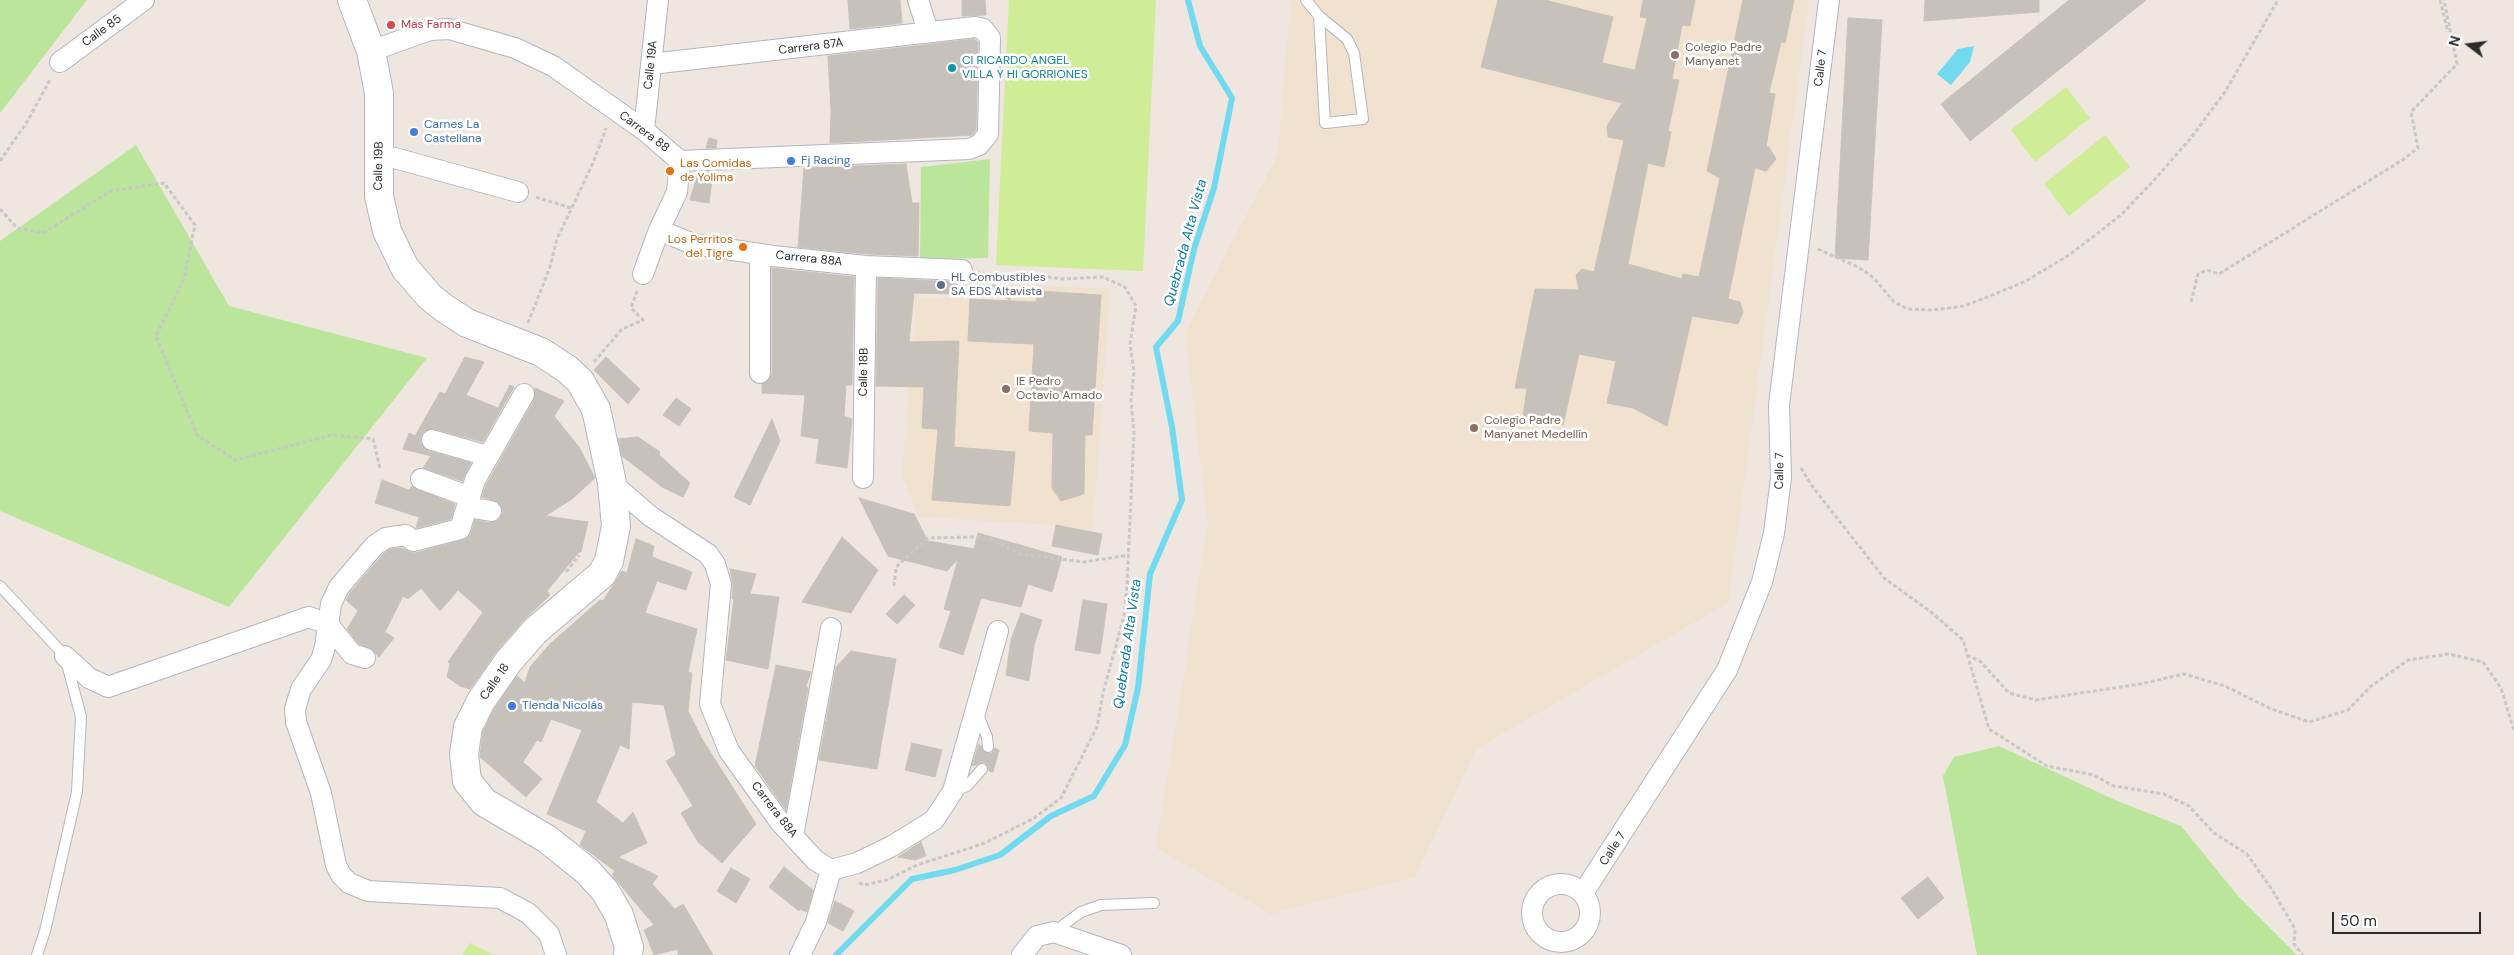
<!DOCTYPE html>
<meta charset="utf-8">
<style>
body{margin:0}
#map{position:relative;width:2514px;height:955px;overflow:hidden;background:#eee6df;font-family:"DM Sans",sans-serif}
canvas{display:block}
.north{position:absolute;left:2444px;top:20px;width:50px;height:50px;-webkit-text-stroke:4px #fff;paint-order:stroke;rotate:285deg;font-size:14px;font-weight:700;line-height:20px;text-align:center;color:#2c2c2c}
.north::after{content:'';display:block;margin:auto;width:18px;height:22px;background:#2c2c2c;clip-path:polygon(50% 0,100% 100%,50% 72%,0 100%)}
.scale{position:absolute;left:2332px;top:912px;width:149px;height:22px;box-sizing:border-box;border:2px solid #2c2c2c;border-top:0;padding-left:6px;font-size:15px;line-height:18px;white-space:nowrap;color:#2c2c2c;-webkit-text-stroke:4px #fff;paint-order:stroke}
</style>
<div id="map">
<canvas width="2514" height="955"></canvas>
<div class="north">N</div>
<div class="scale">50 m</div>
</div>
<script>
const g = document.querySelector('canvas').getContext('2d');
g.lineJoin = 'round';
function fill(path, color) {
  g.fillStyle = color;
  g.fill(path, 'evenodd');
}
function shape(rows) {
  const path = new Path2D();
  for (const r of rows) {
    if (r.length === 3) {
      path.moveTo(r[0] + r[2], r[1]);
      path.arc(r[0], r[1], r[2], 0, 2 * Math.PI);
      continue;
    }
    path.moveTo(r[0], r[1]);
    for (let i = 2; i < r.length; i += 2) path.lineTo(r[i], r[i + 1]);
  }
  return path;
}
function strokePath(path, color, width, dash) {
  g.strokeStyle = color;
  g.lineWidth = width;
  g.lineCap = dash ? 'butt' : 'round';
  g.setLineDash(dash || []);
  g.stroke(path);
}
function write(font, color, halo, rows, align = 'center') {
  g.font = font + ' "DM Sans",sans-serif';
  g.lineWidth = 5;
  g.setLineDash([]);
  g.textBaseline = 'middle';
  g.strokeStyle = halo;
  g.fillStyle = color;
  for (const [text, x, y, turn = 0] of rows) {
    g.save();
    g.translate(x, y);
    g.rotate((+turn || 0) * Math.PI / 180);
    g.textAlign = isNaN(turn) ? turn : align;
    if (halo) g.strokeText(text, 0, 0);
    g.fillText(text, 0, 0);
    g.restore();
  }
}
fill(shape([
 [1291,0,1809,0,1728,603,1476,749,1415,877,1271,914,1156,848,1208,523,1185,333,1278,154],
 [1012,286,1110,288,1093,530,1056,525,919,517,902,476,916,297,1011,301]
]), '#f0e2ce');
fill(shape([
 [0,0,87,0,0,113],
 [136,145,229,306,427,358,229,607,0,511,0,241],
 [990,159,988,258,920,259,921,167],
 [1999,746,2115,800,2181,826,2238,896,2297,955,1977,955,1943,776,1954,757]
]), '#bae59b');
fill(shape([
 [1009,0,1156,0,1143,271,996,265],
 [2066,87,2090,118,2035,162,2011,130],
 [2105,135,2130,167,2069,216,2044,184],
 [470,943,494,955,462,955]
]), '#cfec96');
fill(shape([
 [1974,46,1970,62,1951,85,1937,74,1958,49]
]), '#71daf1');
strokePath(shape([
 [836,955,912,879,955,870,1000,855,1051,816,1094,796,1125,745,1138,688,1150,574,1182,500,1172,427,1156,347,1178,321,1194,249,1214,188,1232,98,1200,46,1188,0]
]), '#71daf1', 6);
const building = shape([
 [848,0,900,0,902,23,850,29,848,0],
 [962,0,985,0,986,15,962,16,962,0],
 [1498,0,1545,0,1613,17,1602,63,1635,70,1647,18,1640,17,1643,0,1695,0,1690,26,1682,25,1672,79,1679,80,1668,131,1671,132,1664,167,1648,163,1628,264,1682,279,1683,274,1699,277,1720,178,1707,171,1743,0,1794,0,1785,43,1781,42,1769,93,1775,94,1766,147,1769,147,1776,159,1766,171,1755,168,1728,299,1740,302,1743,312,1738,324,1692,316,1667,426,1633,408,1607,403,1616,361,1579,354,1563,425,1523,417,1527,388,1515,388,1535,289,1579,290,1576,275,1582,269,1594,272,1624,140,1608,137,1607,126,1622,103,1481,67,1498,0],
 [1925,0,2039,0,2039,12,1924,21,1925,0],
 [2069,0,2146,0,1970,141,1941,104,2069,0],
 [1848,18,1882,20,1868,260,1835,258,1848,18],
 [974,39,978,42,976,130,972,135,830,143,831,111,828,56,974,39],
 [709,138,717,140,716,148,706,148,709,138],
 [906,164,912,203,919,203,918,256,867,254,798,247,804,168,906,164],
 [698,172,713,172,709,203,690,200,698,172],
 [772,268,854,277,852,385,846,385,844,416,852,419,847,468,816,463,819,439,801,436,805,395,762,393,762,384,770,379,772,373,772,268],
 [878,278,957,282,957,294,914,293,909,342,959,341,954,447,1015,452,1010,506,932,500,938,429,922,428,924,387,876,386,878,278],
 [1037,291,1101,295,1092,435,1085,435,1084,494,1061,501,1052,488,1053,433,1029,431,1034,344,968,341,970,299,1036,302,1037,291],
 [465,357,484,362,466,395,498,408,510,385,514,387,483,442,435,429,424,431,421,436,421,443,428,451,471,463,462,481,423,468,431,456,403,449,409,433,415,436,440,392,445,394,465,357],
 [606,357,640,389,628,404,594,370,606,357],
 [535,388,564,401,554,416,579,447,595,478,572,499,545,516,588,522,581,552,579,552,547,591,550,595,523,621,496,652,470,689,460,686,447,677,450,664,448,662,483,612,458,590,440,611,421,588,408,599,403,596,385,632,394,638,379,657,373,650,358,643,347,629,358,611,346,600,349,594,383,554,390,549,402,548,410,552,415,553,463,540,471,533,475,520,490,523,500,519,503,512,499,502,482,497,486,485,534,400,535,388],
 [676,398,691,409,679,426,663,415,676,398],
 [772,419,780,441,750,505,734,497,772,419],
 [638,437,660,452,659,455,690,483,683,497,662,487,622,456,618,439,638,437],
 [382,480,409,490,412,486,455,504,451,519,416,528,419,517,375,503,382,480],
 [859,498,914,514,929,543,929,541,974,549,978,533,1062,557,1052,592,1028,584,1021,607,981,598,963,655,939,647,951,611,944,609,958,559,947,571,888,556,859,498],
 [1056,525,1102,534,1098,555,1052,546,1056,525],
 [842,537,878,570,851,613,802,602,842,537],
 [636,539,654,546,652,557,692,572,686,590,657,581,645,613,697,629,688,672,692,673,688,711,702,739,756,824,722,863,698,842,681,813,693,806,666,761,676,755,664,705,632,702,629,749,620,745,596,802,623,823,633,812,647,843,618,857,658,876,652,884,675,909,683,904,713,955,678,955,678,949,654,955,644,930,654,925,612,875,615,871,580,845,586,831,547,814,582,730,551,719,541,742,537,740,523,762,542,779,526,797,480,757,483,732,494,709,517,676,525,683,530,667,550,644,600,600,603,601,622,571,627,573,636,539],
 [730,569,756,574,750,594,779,597,768,669,726,660,734,599,732,599,733,585,730,569],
 [904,595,915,605,897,624,886,614,904,595],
 [1083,600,1107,604,1100,654,1075,650,1083,600],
 [1021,613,1042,620,1034,645,1029,681,1006,675,1011,640,1021,613],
 [851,651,896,659,877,769,819,760,836,667,851,651],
 [776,665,811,672,806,686,808,688,786,810,755,766,776,665],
 [912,743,942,750,935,777,905,770,912,743],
 [979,744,986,753,992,753,995,748,999,750,993,772,989,771,988,766,984,762,972,766,979,744],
 [921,842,926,856,915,860,898,857,921,842],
 [784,867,813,890,807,912,800,909,799,911,769,887,784,867],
 [731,868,750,879,736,903,717,891,731,868],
 [1928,877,1944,898,1918,919,1901,898,1928,877],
 [835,901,854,911,843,931,828,923,835,901]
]);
fill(building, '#c6c1ba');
strokePath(building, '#cac2b8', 1);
const lane = shape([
 [1306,0,1319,16,1347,39,1354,53,1363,119,1325,123,1319,16],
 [0,586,65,656,81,717,77,792,45,931,37,955],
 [977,712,987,737,988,747],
 [954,791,967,786,982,769],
 [1054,932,1081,912,1101,905,1154,903]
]);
const street = shape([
 [918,0,928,31],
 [371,51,430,30,449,29,515,48,553,66,644,130,680,161,969,149,979,145,988,134,990,38,983,29,975,27,651,64],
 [60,62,144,0],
 [644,130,658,0],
 [380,154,518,192],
 [659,230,693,244,773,256,866,266,962,270],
 [643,274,659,230,677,192,680,161],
 [760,373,760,254],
 [524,394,475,480,460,529,413,541,406,535,386,538,375,545,339,587,331,604,325,647,321,660,301,689,295,709,296,722,321,793,336,865,341,875,349,883,368,891,500,898,528,913,549,934,556,955],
 [432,440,488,456],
 [863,478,866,266],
 [421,479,470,497],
 [612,483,650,516,708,554,715,564,721,584,710,704,729,751,780,822,815,860,831,870,857,863,892,846,934,820,953,791,998,631],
 [467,507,491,511],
 [65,656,89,678,108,687,309,617,328,624,352,654,365,658],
 [793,836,831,628],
 [1561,913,29],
 [1583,893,1727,670,1762,582,1774,533,1781,478,1779,405,1829,0],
 [800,955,816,922,831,870],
 [1022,955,1037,936,1054,932,1121,955]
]);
const secondary = shape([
 [352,0,371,51,379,93,379,196,387,231,405,268,430,297,444,308,467,323,541,352,567,369,580,381,596,409,612,483,616,526,609,561,602,574,535,631,508,662,481,701,468,727,464,754,467,781,484,802,547,839,587,871,605,891,619,915,629,947,628,955]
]);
strokePath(lane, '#b2b6c0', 12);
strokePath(street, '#b2b6c0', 22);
strokePath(secondary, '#b2b6c0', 30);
strokePath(shape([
 [2440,0,2448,32],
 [0,161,27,122,51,78],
 [536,197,571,208],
 [0,209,17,228,43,233,111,191,164,183,195,225,184,279,156,336,197,435,235,460,333,435,373,439,380,468],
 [1818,249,1858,267,1874,278,1894,302,1908,309,1933,310,1965,306,2024,282,2069,255,2089,240,2122,214,2156,178,2190,139,2225,92,2278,0],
 [2191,302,2198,274,2207,270,2219,274,2404,159,2418,148,2411,112,2457,64,2444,0],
 [528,323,550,267,557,239,593,163,606,128],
 [594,362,622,329,643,320,631,308,637,291],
 [1801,468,1812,486,1884,578,1931,612,1963,640,1989,729,2047,766,2093,775,2114,786,2164,794,2189,806,2214,833,2247,854,2273,891,2295,929,2294,944,2303,955],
 [566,572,579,555],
 [894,586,896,567,928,538,973,537,994,540,1019,554,1084,562,1129,555],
 [1967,655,1981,662,2009,693,2036,700,2140,684,2184,674,2225,686,2269,708,2309,722,2348,710,2370,687,2408,660,2449,654,2483,662,2501,688,2514,731],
 [859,883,864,885,887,880,917,865,985,843,1034,818,1061,798,1097,727,1103,693,1124,616,1127,585,1134,433,1131,401,1134,371,1130,344,1136,306,1125,287,1103,277,1061,279,1043,276,1016,277,999,274,979,273,1012,301]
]), '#c8c8c8', 3, [4, 2.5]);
strokePath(lane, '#fff', 10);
strokePath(street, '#fff', 20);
strokePath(secondary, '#fff', 28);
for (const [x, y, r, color] of [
 [391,25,5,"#e0444e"],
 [1675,55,5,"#8d6e63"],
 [952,68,5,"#0f9aa8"],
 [414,132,5,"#3f7fe0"],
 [791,161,5,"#3f7fe0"],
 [670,171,5,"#e8710a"],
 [743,247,5,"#e8710a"],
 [941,285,5,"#5c6f8a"],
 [1006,389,5,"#8d6e63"],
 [1474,428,5,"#8d6e63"],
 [512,706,5,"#3f7fe0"]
]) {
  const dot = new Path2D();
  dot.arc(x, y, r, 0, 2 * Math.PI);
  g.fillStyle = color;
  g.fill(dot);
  strokePath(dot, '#fff', 2);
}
write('12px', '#be3a42', '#fff', [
 ["Mas Farma",401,25]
], 'left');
write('12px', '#2c2c2c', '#fff', [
 ["Calle 85",102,31,-36],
 ["Carrera 87A",811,47,-7],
 ["Calle 19A",651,65,-84],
 ["Calle 7",1821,68,-83],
 ["Carrera 88",644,132,37],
 ["Calle 19B",379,166,-89],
 ["Carrera 88A",809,259,6],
 ["Calle 18B",864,372,-89],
 ["Calle 7",1780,471,-89],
 ["Calle 18",495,682,-55],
 ["Carrera 88A",774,810,52],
 ["Calle 7",1613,849,-57]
]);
write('12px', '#785e54', '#fff', [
 ["Colegio Padre",1685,48],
 ["Manyanet",1685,62],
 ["IE Pedro",1016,382],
 ["Octavio Amado",1016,396],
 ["Colegio Padre",1484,421],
 ["Manyanet Medellín",1484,435]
], 'left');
write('12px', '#0d838f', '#fff', [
 ["CI RICARDO ANGEL",962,61],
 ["VILLA Y HI GORRIONES",962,75]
], 'left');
write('12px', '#366cbe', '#fff', [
 ["Carnes La",424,125],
 ["Castellana",424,139],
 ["Fj Racing",801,161],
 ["Tienda Nicolás",522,706]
], 'left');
write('12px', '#c56008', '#fff', [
 ["Las Comidas",680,164],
 ["de Yolima",680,178],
 ["Los Perritos",733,240,"right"],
 ["del Tigre",733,254,"right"]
], 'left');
write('12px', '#4e5e75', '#fff', [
 ["HL Combustibles",951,278],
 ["SA EDS Altavista",951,292]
], 'left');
write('italic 14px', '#0b7ba1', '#fff', [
 ["Quebrada Alta Vista",1186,243,-75],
 ["Quebrada Alta Vista",1128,644,-82]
]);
</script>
